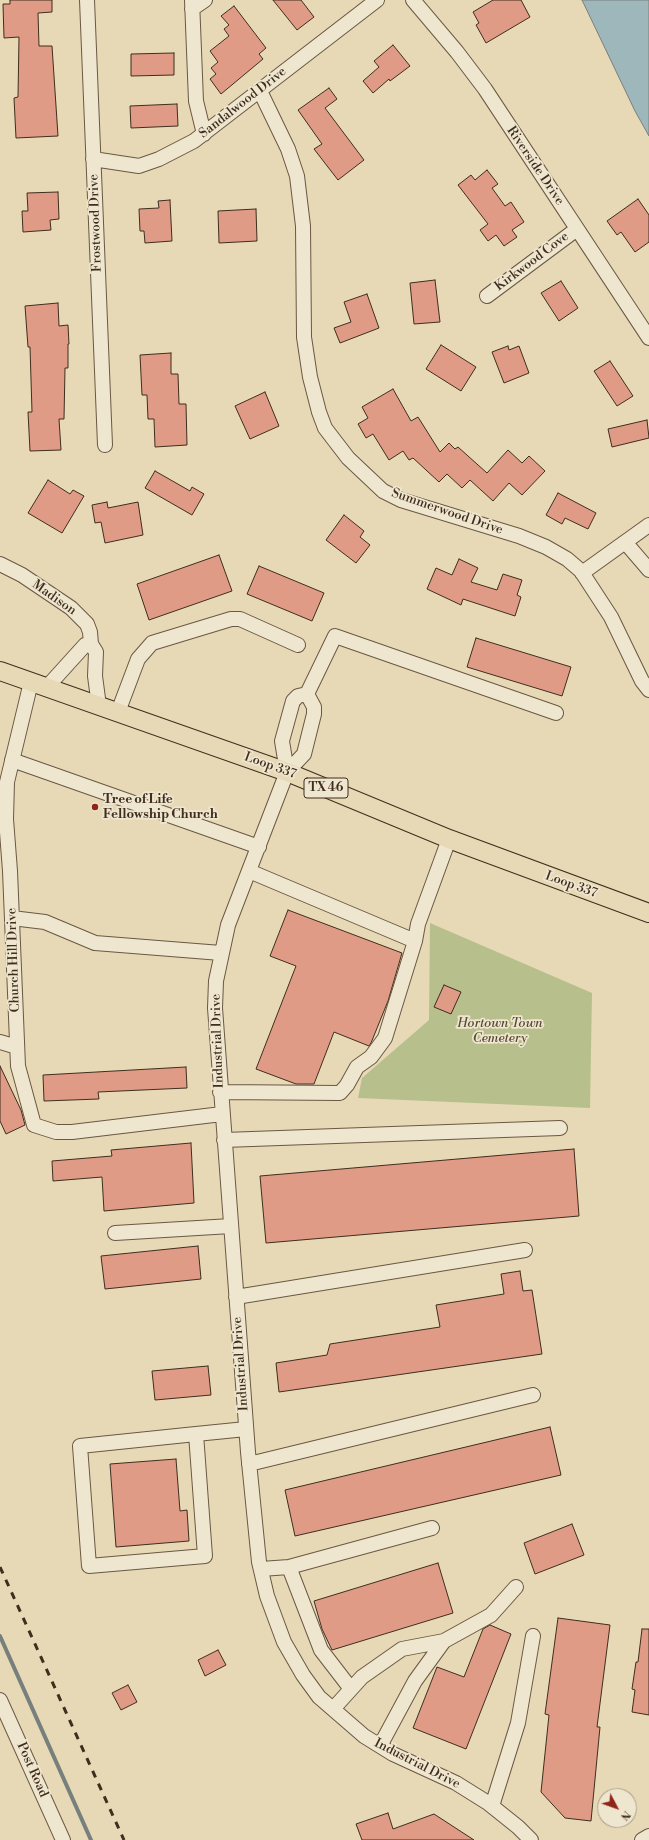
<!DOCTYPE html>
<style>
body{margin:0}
#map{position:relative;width:649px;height:1840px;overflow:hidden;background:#e7d9b5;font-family:"Libre Bodoni",serif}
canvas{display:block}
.north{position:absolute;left:597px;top:1788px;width:40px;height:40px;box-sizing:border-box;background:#efe6cf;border:1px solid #a99c88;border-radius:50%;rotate:131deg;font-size:11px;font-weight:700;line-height:16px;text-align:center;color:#3f2d1e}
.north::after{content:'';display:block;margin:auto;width:14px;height:18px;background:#8f2418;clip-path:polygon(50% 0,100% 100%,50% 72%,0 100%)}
</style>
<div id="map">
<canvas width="649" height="1840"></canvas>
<div class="north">N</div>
</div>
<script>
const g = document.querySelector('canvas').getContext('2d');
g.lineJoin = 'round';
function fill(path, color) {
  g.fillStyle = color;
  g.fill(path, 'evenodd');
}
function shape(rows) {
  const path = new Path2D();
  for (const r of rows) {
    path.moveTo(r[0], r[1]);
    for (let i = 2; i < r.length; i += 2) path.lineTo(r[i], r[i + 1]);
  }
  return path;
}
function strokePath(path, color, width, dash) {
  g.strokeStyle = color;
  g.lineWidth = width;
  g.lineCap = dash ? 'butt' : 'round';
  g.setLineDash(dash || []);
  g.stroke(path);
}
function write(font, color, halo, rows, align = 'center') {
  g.font = font + ' "Libre Bodoni",serif';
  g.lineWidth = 3.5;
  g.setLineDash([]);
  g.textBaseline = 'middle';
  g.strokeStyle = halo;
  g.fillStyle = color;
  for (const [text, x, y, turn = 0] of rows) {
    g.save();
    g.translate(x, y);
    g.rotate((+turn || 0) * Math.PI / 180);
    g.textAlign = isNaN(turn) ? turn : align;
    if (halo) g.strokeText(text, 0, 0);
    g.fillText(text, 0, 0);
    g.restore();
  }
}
fill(shape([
 [430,923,592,993,590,1108,358,1098,362,1078,429,1020]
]), '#b7bf8c');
const water = shape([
 [582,0,649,0,649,136,635,111,582,0]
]);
fill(water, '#9db7ba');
strokePath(water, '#77807c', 1);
strokePath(shape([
 [0,1636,91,1840]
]), '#77807c', 4);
const building = shape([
 [10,0,52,0,52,12,38,13,39,46,52,46,58,136,16,138,14,98,18,97,19,37,4,38,3,4,10,4,10,0],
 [273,0,301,0,314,17,297,30,273,0],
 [493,0,521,0,530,17,486,43,476,25,479,23,473,12,493,0],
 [234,6,266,48,259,54,263,59,221,94,210,79,216,74,211,68,218,62,210,51,229,36,224,29,229,25,221,16,234,6],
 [393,45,410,66,390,81,389,79,373,93,363,81,379,67,374,61,393,45],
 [174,53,174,75,131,76,131,54,174,53],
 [329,88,337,99,325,108,364,160,338,180,314,149,322,144,298,110,329,88],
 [177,104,178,126,131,128,130,106,177,104],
 [487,170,498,184,492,188,505,206,511,202,524,222,512,230,517,237,504,246,496,235,488,241,480,230,488,224,458,185,471,175,475,180,487,170],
 [58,192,59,219,50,220,51,230,23,232,22,211,28,211,27,193,58,192],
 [638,199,649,215,649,242,635,252,621,232,617,235,607,221,638,199],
 [170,200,172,241,145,243,144,231,140,231,139,209,159,208,158,201,170,200],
 [256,209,257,241,219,243,218,211,256,209],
 [435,280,440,322,414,324,410,283,435,280],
 [561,281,578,308,559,321,541,293,561,281],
 [367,294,379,328,340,343,334,328,351,322,344,302,367,294],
 [58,303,59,326,68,325,69,344,68,344,68,368,65,368,64,419,59,419,61,450,30,451,28,412,32,412,30,347,28,347,25,306,58,303],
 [441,345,476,367,461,391,426,369,441,345],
 [508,346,509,350,519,346,529,373,504,383,492,352,508,346],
 [171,353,171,374,178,374,179,404,186,404,187,445,155,447,154,419,148,419,147,395,142,395,140,355,171,353],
 [610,361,633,396,617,406,594,371,610,361],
 [393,389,411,421,418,417,440,452,449,443,455,449,458,447,487,473,508,450,522,463,529,456,545,471,522,495,509,483,493,501,470,480,462,488,447,474,439,482,413,458,409,460,403,451,389,460,373,434,366,438,358,424,368,418,362,407,393,389],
 [265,392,279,426,250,439,235,406,265,392],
 [647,420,649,438,612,447,608,429,647,420],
 [155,471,190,491,192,487,204,494,192,515,145,488,155,471],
 [48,480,70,494,73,490,84,496,62,533,28,513,48,480],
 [558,493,596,513,588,529,565,518,562,524,546,515,558,493],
 [107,502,108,508,138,502,143,535,105,543,101,522,95,523,92,505,107,502],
 [344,515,364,531,360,537,370,545,356,563,326,540,344,515],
 [219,555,232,591,149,620,137,584,219,555],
 [459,559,478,568,471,582,497,590,503,574,522,580,517,595,521,597,515,616,463,599,461,605,427,589,436,568,452,575,459,559],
 [259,566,324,593,312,621,247,594,259,566],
 [476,638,571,667,562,696,467,667,476,638],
 [288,910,402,953,388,1001,371,1043,369,1046,334,1032,314,1084,296,1084,256,1069,296,966,270,956,288,910],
 [444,985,461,992,451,1014,434,1007,444,985],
 [0,1066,21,1110,25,1125,6,1134,0,1121,0,1066],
 [186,1067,187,1088,98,1092,99,1099,44,1101,43,1075,186,1067],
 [191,1143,194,1203,104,1211,102,1177,53,1181,52,1161,112,1156,111,1150,191,1143],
 [574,1149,579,1216,266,1243,260,1176,574,1149],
 [198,1246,201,1279,105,1289,101,1256,198,1246],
 [520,1271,523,1291,532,1290,542,1354,279,1392,276,1363,327,1355,330,1344,440,1327,436,1305,504,1294,501,1274,520,1271],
 [208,1366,211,1395,155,1400,152,1371,208,1366],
 [550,1427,561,1475,295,1536,285,1490,550,1427],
 [176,1459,180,1511,187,1510,189,1541,116,1547,110,1464,176,1459],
 [572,1524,584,1555,535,1574,524,1543,572,1524],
 [438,1563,453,1613,332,1650,322,1629,314,1601,438,1563],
 [558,1618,610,1625,597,1727,600,1727,591,1821,565,1818,541,1792,549,1715,545,1714,558,1618],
 [490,1625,511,1634,466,1749,413,1728,437,1667,464,1677,483,1629,490,1625],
 [642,1629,649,1629,649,1715,632,1712,635,1690,632,1689,636,1662,638,1662,642,1629],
 [218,1650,226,1665,205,1676,198,1660,218,1650],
 [128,1685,137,1702,121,1710,112,1693,128,1685],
 [388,1813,393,1829,434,1814,474,1840,362,1840,356,1824,388,1813]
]);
fill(building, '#df9b85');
strokePath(building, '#3f2d1e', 1);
const minor = shape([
 [87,0,105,445],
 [192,0,196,101,204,134],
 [413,0,457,52,485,89,649,338],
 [192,9,205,0],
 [260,91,288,149,297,176,303,226,304,337,310,377,319,412,325,428,348,458,383,491,401,500,519,536,546,547,567,559,581,571,611,617,642,681,649,690],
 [93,159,139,166,159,159,194,141,377,0],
 [487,296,577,229],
 [625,542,649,570],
 [0,564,22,575,71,608,87,624,90,632,91,644,96,652,95,676,99,706],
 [582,573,649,525],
 [31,682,7,782,6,819,10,871,18,1066,34,1125,56,1132,72,1132,222,1114],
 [47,687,85,645,91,644],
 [307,694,314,707,314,714,304,754,287,772,228,925,216,981,215,1008,248,1452,259,1562,267,1596,284,1642,303,1675,319,1697,364,1736,393,1754,456,1783,488,1803,518,1827,531,1840],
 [118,712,138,659,152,643,231,619,240,619,298,645],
 [12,760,259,847],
 [287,772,282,741,293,701,298,696,307,694,335,636,556,713],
 [249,871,415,941],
 [12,918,45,922,95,943,221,953],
 [0,1042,17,1047],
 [220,1092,340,1093,347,1085,357,1067,371,1057,385,1038,415,941,418,924,449,839],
 [224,1140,560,1128],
 [115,1233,231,1226],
 [236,1297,525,1250],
 [196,1434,205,1556,89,1566,80,1446,196,1434,246,1429],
 [249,1464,533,1395],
 [289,1567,321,1650,351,1689],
 [261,1569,289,1567,432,1528],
 [0,1700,63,1840],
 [333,1709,362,1677,402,1649,444,1641],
 [380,1746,415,1681,444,1641,491,1615,516,1587],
 [492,1806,518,1723,533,1636],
 [642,1840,649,1836]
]);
const major = shape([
 [0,671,287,772,449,839,649,913]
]);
strokePath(minor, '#695844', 16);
strokePath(major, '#3f2d1e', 20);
strokePath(minor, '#efe6cf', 14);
strokePath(major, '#e7d9b5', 18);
strokePath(shape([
 [0,1567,124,1840]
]), '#3f2d1e', 3, [7, 7]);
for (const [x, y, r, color] of [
 [95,807,4,"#8f2418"]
]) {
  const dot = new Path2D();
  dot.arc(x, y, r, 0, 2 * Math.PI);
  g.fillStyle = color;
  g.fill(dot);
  strokePath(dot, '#efe6cf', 1.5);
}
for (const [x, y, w] of [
 [326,788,44]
]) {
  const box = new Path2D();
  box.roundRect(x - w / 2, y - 10, w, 20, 3);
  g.fillStyle = '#efe6cf';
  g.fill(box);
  strokePath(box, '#3f2d1e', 1);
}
write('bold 12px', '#3f2d1e', null, [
 ["TX 46",326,788]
]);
write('13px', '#3f2d1e', '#efe6cf', [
 ["Sandalwood Drive",243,103,-38],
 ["Riverside Drive",535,166,56],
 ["Frostwood Drive",96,223,-92],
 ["Kirkwood Cove",532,262,-37],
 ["Summerwood Drive",447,512,19],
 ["Madison",54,598,35],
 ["Loop 337",270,766,20],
 ["Loop 337",571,885,20],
 ["Church Hill Drive",14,960,-92],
 ["Industrial Drive",218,1041,-92],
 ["Industrial Drive",241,1364,-94],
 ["Industrial Drive",417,1764,27],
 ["Post Road",32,1770,66]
]);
write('bold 13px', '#3f2d1e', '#efe6cf', [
 ["Tree of Life",103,800],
 ["Fellowship Church",103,815]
], 'left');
write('italic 13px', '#574a34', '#efe6cf', [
 ["Hortown Town",500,1024],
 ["Cemetery",500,1039]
]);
</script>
